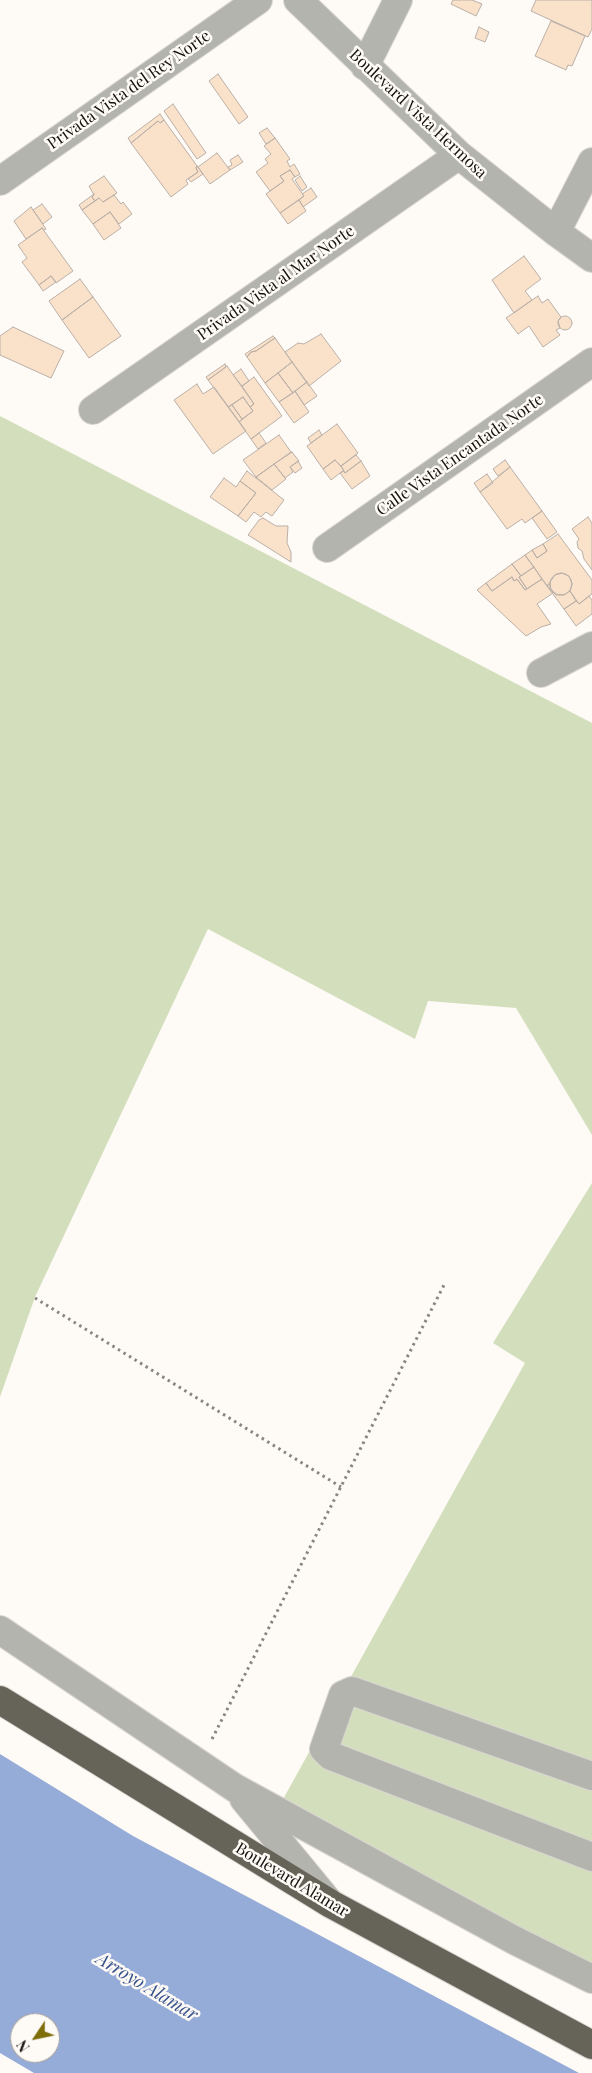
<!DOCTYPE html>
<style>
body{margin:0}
#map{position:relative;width:592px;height:2073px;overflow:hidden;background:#fefaf6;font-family:"Playfair Display",serif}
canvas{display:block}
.north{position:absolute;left:10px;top:2013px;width:50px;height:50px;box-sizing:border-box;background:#fefaf6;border:1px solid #a09c99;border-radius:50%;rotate:236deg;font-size:14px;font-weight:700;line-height:20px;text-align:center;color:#14100d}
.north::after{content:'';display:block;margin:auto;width:18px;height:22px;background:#7d6e0a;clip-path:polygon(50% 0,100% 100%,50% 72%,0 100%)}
</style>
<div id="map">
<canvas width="592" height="2073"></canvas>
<div class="north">N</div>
</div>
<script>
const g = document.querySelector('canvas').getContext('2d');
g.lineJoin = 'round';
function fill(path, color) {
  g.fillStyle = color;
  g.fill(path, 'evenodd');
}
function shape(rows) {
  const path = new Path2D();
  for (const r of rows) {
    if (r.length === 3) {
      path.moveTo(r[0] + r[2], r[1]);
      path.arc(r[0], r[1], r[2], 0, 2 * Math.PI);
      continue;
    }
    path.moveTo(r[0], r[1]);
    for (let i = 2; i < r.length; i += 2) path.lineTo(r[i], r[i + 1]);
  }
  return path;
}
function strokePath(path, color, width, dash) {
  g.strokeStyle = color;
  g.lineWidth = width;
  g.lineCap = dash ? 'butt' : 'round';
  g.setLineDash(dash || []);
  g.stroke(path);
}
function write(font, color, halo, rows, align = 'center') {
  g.font = font + ' "Playfair Display",serif';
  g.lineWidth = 5;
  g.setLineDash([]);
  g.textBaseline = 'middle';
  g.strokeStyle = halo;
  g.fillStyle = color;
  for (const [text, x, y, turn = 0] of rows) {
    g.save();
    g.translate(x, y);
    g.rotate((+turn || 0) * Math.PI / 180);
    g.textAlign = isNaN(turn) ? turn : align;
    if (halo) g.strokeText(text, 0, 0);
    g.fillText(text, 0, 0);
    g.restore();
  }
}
fill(shape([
 [0,416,592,723,592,1135,516,1008,428,1001,415,1039,208,929,35,1297,0,1397],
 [592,1183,592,1979,277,1810,525,1363,493,1343]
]), '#d3dfbc');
fill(shape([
 [0,1754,133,1836,579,2073,34,2073,0,2053],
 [20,2023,50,2023,50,2053,20,2053]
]), '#96acd8');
const building = shape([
 [453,0,472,0,482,4,476,16,451,4,453,0],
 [536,0,592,0,592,29,588,37,531,11,536,0],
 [551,21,585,36,572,66,568,65,566,70,535,56,551,21],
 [479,27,489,32,485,42,475,38,479,27],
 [218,74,248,117,239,124,209,81,218,74],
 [173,104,206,153,197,159,164,111,173,104],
 [160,114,164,120,160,123,158,121,131,143,128,138,160,114],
 [164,120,197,166,196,168,198,172,186,180,188,184,171,197,131,143,158,121,160,123,164,120],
 [267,128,275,138,266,144,259,133,267,128],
 [275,138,290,159,287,161,290,167,294,164,300,174,295,177,290,170,280,176,284,181,270,191,256,172,268,163,265,159,271,154,264,146,275,138],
 [217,153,230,170,210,184,198,167,217,153],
 [238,155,243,162,230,170,228,167,232,165,230,160,238,155],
 [197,166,203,174,191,182,188,179,198,172,196,168,197,166],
 [290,170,295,177,292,179,304,196,280,213,266,194,284,181,280,176,290,170],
 [104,176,117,193,103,202,99,198,95,201,92,197,94,195,89,186,104,176],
 [300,176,307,187,302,191,295,180,300,176],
 [311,188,317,197,303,207,299,200,304,196,302,194,311,188],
 [94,194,92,197,95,201,82,210,79,205,94,194],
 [114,195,121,204,123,202,132,214,119,224,110,212,93,224,82,210,99,198,103,202,114,195],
 [299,200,306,211,288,224,280,213,299,200],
 [42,204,52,217,43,224,33,210,42,204],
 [31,207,46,229,44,230,42,228,26,239,14,221,31,207],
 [110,212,121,228,104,240,93,224,110,212],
 [42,228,73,271,56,283,51,276,39,285,22,262,27,258,18,245,42,228],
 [524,256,541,279,525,291,532,300,514,313,492,280,524,256],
 [51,276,56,282,43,291,39,285,51,276],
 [80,279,93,297,62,320,49,301,80,279],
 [538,296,542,303,548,299,561,317,558,321,560,328,556,330,560,335,543,347,529,326,518,334,506,318,538,296],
 [93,297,121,336,89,358,62,320,93,297],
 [565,323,7],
 [13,327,64,351,51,378,0,355,0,336,13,327],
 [321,334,341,361,309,386,285,352,298,343,304,344,321,334],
 [273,336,275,338,256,351,251,352,247,357,245,354,273,336],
 [275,338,292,362,265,383,247,357,251,352,256,351,275,338],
 [292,362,307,382,293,393,278,373,292,362],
 [225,364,226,367,208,380,206,377,225,364],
 [227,366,254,404,250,407,243,397,228,407,208,380,227,366],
 [241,369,249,381,242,386,233,375,241,369],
 [278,373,293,393,279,402,265,383,278,373],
 [254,377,282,416,251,439,239,422,253,411,250,407,254,404,242,386,254,377],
 [307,382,317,396,304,405,295,391,307,382],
 [197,384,203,394,214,387,246,431,213,454,174,400,197,384],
 [295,391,309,412,294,423,279,402,295,391],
 [243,397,253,411,242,419,232,405,243,397],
 [232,405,242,419,239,422,228,407,232,405],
 [337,424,358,453,341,466,335,460,323,469,307,446,337,424],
 [319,430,322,435,311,443,308,438,319,430],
 [259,433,266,443,258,449,251,439,259,433],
 [279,435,291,452,256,477,243,460,279,435],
 [292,452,299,461,290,467,293,472,285,478,274,464,292,452],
 [356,455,361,461,345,473,341,466,356,455],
 [335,460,344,470,331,480,323,469,335,460],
 [505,460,510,467,498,476,493,469,505,460],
 [298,461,302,468,295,473,290,467,298,461],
 [361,461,370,476,352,489,340,473,344,471,345,473,361,461],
 [274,464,286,479,272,490,256,477,274,464],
 [510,467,542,511,525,523,522,519,507,529,480,492,510,467],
 [247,471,284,500,272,516,266,512,261,517,254,512,246,522,238,516,256,493,240,481,247,471],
 [487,474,493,483,480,492,474,483,487,474],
 [224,478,236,487,240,481,256,493,238,516,210,497,224,478],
 [542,511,557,532,547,539,532,518,542,511],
 [588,517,592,523,592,570,584,559,582,551,578,548,577,542,579,539,572,529,588,517],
 [263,518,276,526,288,526,287,543,291,552,291,562,248,535,259,520,263,518],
 [558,534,592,580,592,594,579,604,570,591,572,584,569,576,562,573,555,575,547,586,525,555,532,550,537,558,547,551,543,544,558,534],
 [543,544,547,551,537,558,532,550,543,544],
 [525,555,534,567,521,576,512,564,525,555],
 [512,564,521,576,519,577,527,589,525,590,517,579,514,581,512,577,492,591,486,583,512,564],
 [534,567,542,579,527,589,519,577,534,567],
 [561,584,11],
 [512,577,514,581,517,579,525,590,542,579,553,593,537,604,551,624,541,627,526,636,477,590,486,583,492,591,512,577],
 [550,584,550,589,556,595,564,595,570,591,576,601,564,609,547,586,550,584],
 [589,596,592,600,592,614,576,626,564,609,576,601,579,604,589,596]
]);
fill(building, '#fae1ca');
strokePath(building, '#bab0a7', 1);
const minor = shape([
 [298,0,459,155,556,232,592,258],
 [365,66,398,0],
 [0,181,258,0],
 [556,232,592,162],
 [93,410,459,155],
 [327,548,592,362],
 [541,673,592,646],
 [0,1630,235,1788,514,1940,592,1979],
 [592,1776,352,1691,343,1695,324,1749,331,1756,592,1857],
 [244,1799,328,1901]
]);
const highway = shape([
 [0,1700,331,1904,592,2045]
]);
strokePath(minor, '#d9d5d1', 30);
strokePath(highway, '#d9d5d1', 30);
strokePath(shape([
 [35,1298,341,1487],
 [212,1739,444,1285]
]), '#898581', 3, [2.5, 4]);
strokePath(minor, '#b4b4ae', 28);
strokePath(highway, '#666459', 28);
write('16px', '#14100d', '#fefaf6', [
 ["Privada Vista del Rey Norte",129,90,-35],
 ["Boulevard Vista Hermosa",418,114,43],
 ["Privada Vista al Mar Norte",276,283,-35],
 ["Calle Vista Encantada Norte",460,455,-35],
 ["Boulevard Alamar",292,1880,31]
]);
write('italic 18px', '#39548c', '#fefaf6', [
 ["Arroyo Alamar",147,1987,31]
]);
</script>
